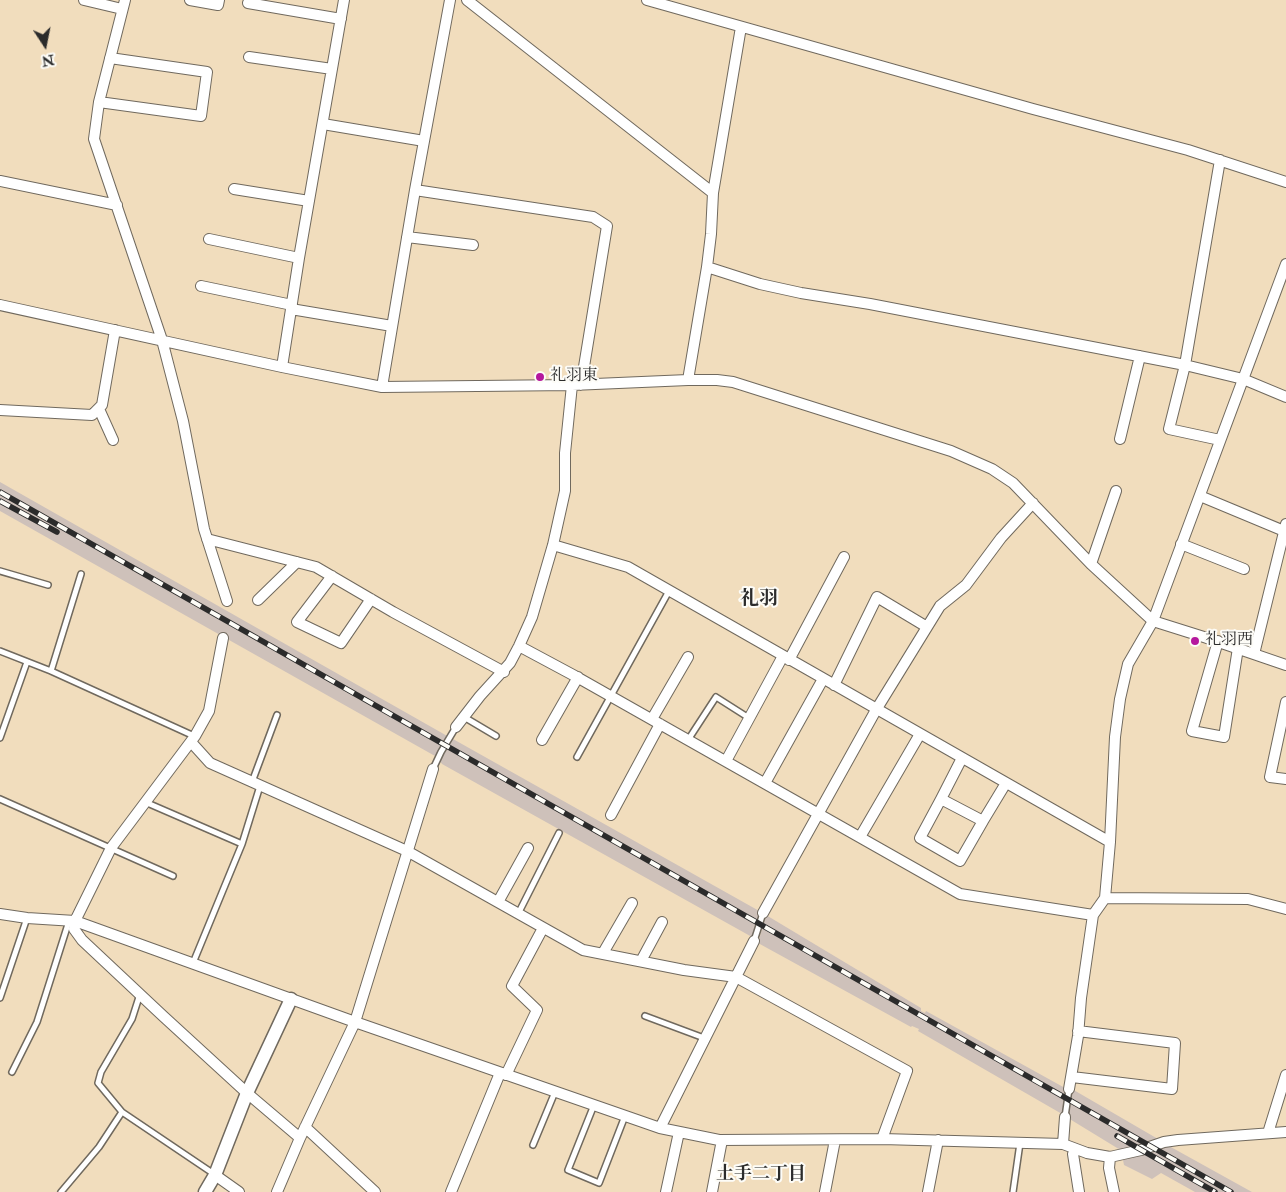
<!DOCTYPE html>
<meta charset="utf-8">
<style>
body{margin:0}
#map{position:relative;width:1286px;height:1192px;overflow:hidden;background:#f1ddbd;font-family:"IM FELL Double Pica",serif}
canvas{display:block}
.north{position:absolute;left:20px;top:20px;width:50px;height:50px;-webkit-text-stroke:4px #fdfcf7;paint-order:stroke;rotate:169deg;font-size:14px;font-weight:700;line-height:20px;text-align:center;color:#2b2b2b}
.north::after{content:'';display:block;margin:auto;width:18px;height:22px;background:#2b2b2b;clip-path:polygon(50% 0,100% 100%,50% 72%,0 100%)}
</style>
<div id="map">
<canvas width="1286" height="1192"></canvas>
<div class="north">N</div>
</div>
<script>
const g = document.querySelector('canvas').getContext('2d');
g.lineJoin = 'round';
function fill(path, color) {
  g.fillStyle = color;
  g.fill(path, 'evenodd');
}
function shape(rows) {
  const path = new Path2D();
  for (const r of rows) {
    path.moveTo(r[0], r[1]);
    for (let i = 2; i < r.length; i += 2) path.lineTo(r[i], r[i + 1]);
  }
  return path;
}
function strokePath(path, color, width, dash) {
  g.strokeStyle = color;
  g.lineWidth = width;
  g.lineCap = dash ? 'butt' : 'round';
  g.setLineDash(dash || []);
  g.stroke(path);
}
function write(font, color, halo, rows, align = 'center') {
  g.font = font + ' "IM FELL Double Pica","Noto Serif JP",serif';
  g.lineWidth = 4;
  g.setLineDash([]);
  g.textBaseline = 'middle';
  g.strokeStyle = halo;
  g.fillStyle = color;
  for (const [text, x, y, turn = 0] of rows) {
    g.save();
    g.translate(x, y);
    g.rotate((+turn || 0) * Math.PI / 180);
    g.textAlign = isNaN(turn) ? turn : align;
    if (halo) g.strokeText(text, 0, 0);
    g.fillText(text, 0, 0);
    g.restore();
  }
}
fill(shape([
 [0,482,449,737,435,756,0,511],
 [453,739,761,912,752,937,442,764,440,761,442,755],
 [766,915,921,1008,921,1011,925,1013,926,1011,1065,1088,1066,1094,1062,1114,918,1031,919,1029,912,1026,911,1027,758,943],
 [1072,1089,1158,1139,1122,1151,1068,1118,1070,1092],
 [1169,1146,1252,1192,1195,1192,1161,1173,1152,1179,1124,1165,1123,1160]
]), '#cec1ba');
const service = shape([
 [0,571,48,585],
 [0,651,51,671,194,736],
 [51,671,81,574],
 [464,717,496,736],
 [0,738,27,662],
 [688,740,716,697,749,718],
 [577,757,669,591],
 [433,769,441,752,456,727],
 [252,782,277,715],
 [0,799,173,876],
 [145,802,242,844,260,786],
 [518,914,559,833],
 [754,941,763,913],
 [193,963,242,844],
 [140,994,132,1019,101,1072,98,1083,122,1112,214,1174],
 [0,998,27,918],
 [645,1016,704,1038],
 [12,1072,37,1022,69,921],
 [594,1105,568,1170,599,1183,625,1116],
 [1065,1117,1069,1089],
 [533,1145,555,1092],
 [61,1192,99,1147,122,1112],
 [1013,1192,1020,1143]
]);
const minor = shape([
 [84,0,122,9],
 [125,0,99,102,94,139,162,340,183,421,204,529,227,601],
 [190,0,218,5,219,0],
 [467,0,713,193,711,234,707,267,688,380],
 [647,0,1033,109,1188,150,1286,182],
 [248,3,341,19],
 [249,57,332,69],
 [99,102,201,116,207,72,110,58],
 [323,124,424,141],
 [1220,160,1185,365,1169,429,1220,440],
 [0,181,117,205],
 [234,189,309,201],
 [415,190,593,217,607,226,581,385],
 [713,193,741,27],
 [407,237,473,245],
 [209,239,299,258],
 [707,267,760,284,801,293,870,304,1185,365,1243,379,1286,397],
 [201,286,292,305],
 [0,305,282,367,382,387,572,385,688,380,717,380,733,382,951,451,992,469,1013,483,1091,564,1153,621,1207,638,1286,665],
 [291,309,392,326],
 [282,367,299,258,344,0],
 [382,387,415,190,450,0],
 [99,409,113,440],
 [0,410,92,415,102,405,115,330],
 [1120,439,1140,356],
 [1200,496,1284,531],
 [207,539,316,567,393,612,504,672],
 [1181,544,1244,569],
 [553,545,628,567,1110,842],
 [1091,564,1116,491],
 [332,576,297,622,341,643,371,599],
 [258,600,297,562],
 [223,638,209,711,195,736,111,848,75,921,74,929,82,940,163,1016,247,1093,300,1138],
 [1218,641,1192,731,1224,737,1238,648],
 [519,646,575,676,960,894,1093,915],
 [1254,654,1286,524],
 [789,660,844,557],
 [834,685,877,597,927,627],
 [1286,702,1270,777,1286,779],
 [652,719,688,657],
 [456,727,480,696,510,663,519,646,532,617,553,545,565,491,565,453,572,385],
 [542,740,578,677],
 [191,742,210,763,407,851,583,950,684,970,736,977,907,1071,882,1139],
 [726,761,783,656],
 [765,783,823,679],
 [941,799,983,821,960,861,920,838,941,799,962,758],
 [611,815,660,724],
 [983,821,1006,783],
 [860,837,920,734],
 [1105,898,1248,899,1286,909],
 [498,902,528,848],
 [763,913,876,710,940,606,966,585,1001,538,1033,503],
 [0,914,27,918,75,921,355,1022,660,1128,719,1140,882,1139,1063,1144,1087,1153,1110,1157,1141,1150,1164,1142,1178,1140,1286,1132],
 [603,953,632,903],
 [641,961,662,922],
 [506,1075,537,1010,512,986,543,928],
 [1072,1077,1172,1089,1175,1043,1078,1031],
 [1069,1089,1078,1036,1081,998,1093,915,1105,898,1110,842,1115,737,1120,699,1128,664,1153,621,1286,264],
 [305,1127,375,1192],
 [660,1128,754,941],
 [1268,1133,1286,1075],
 [1063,1144,1065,1117],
 [1075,1149,1073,1154,1079,1192],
 [1110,1157,1109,1168,1114,1192],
 [215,1175,239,1192],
 [277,1192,300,1138,355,1022,433,769],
 [451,1192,500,1073],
 [666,1192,679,1132],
 [712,1192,722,1140],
 [825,1192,835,1140],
 [928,1192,938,1140]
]);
const tertiary = shape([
 [205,1192,215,1175,247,1093,291,999]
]);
strokePath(service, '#70695e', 8);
strokePath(minor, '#70695e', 12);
strokePath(tertiary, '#70695e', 15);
strokePath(service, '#fff', 5);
strokePath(minor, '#fff', 10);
strokePath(tertiary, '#fff', 12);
const rail = shape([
 [0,492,1231,1192],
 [0,501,57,532],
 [1117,1136,1215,1192]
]);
strokePath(rail, '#2b2b2b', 5.5);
strokePath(rail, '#fdfcf7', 4, [11]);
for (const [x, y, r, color] of [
 [540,377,5,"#b5179e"],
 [1195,641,5,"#b5179e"]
]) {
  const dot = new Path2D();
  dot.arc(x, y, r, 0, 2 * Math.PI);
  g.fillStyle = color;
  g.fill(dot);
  strokePath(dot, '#fdfcf7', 2);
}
write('16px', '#2b2b2b', '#fdfcf7', [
 ["礼羽東",550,377],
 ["礼羽西",1205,641]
], 'left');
write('bold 18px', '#2b2b2b', '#fdfcf7', [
 ["土手二丁目",761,1175]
]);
write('bold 19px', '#2b2b2b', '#fdfcf7', [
 ["礼羽",759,600]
]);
</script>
